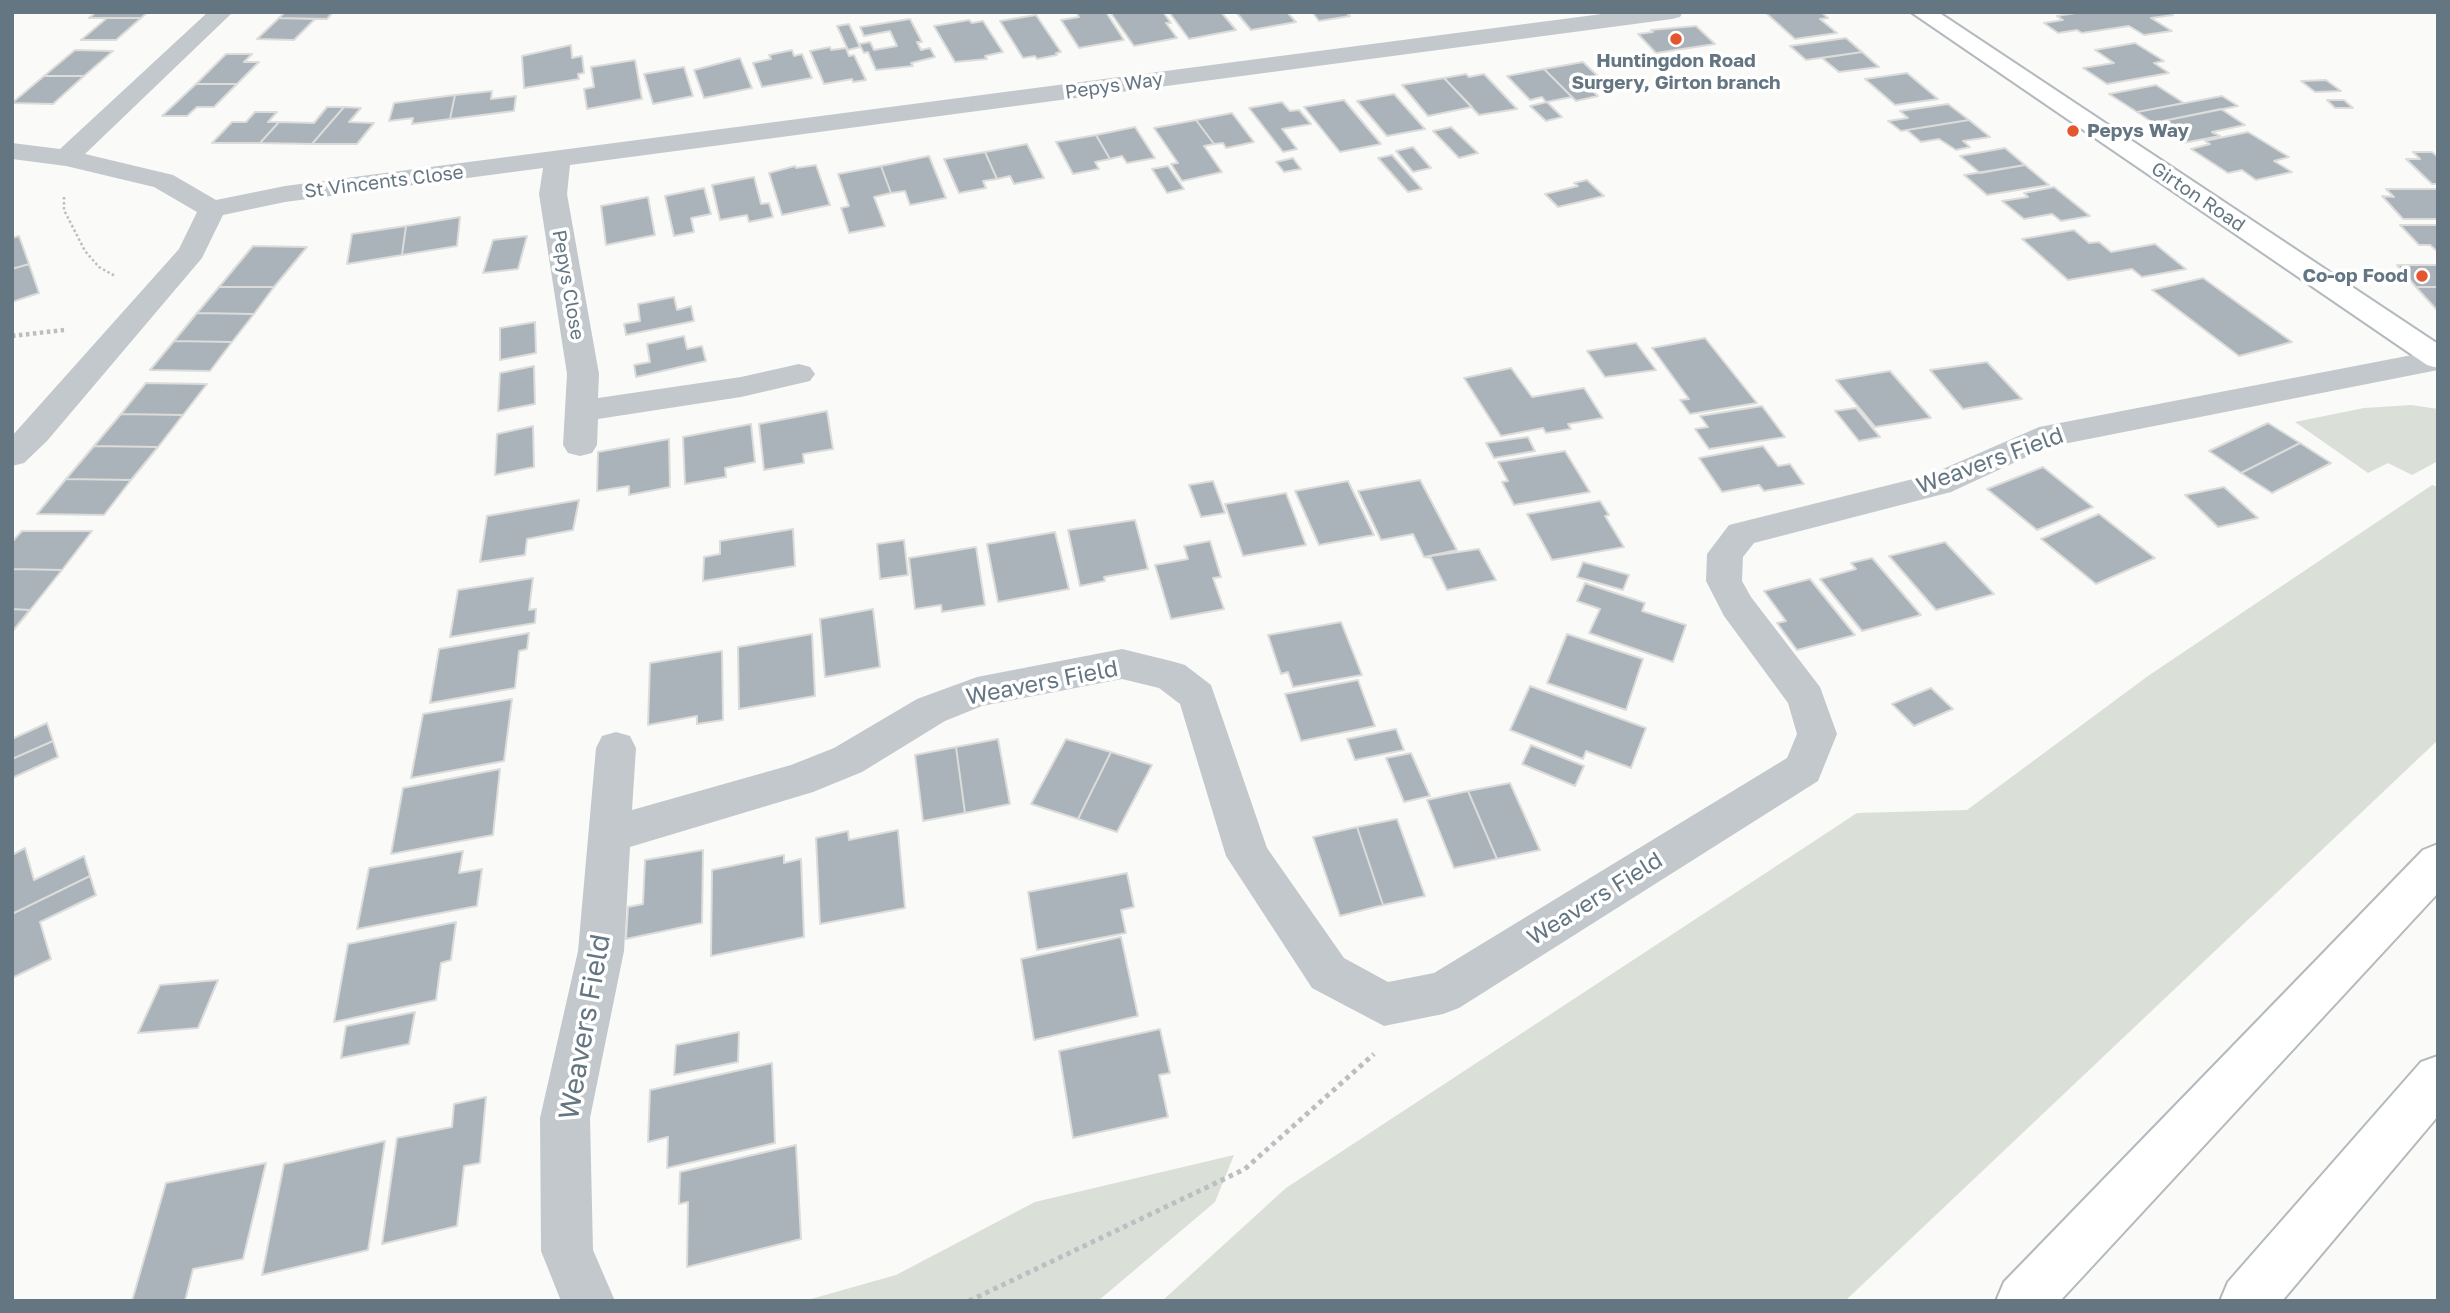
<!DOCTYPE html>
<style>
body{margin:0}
#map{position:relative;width:2450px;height:1313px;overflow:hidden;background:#fafaf8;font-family:"Golos Text",sans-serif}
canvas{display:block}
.frame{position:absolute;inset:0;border:14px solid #657683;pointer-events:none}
</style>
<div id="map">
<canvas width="2450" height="1313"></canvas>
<div class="frame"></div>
</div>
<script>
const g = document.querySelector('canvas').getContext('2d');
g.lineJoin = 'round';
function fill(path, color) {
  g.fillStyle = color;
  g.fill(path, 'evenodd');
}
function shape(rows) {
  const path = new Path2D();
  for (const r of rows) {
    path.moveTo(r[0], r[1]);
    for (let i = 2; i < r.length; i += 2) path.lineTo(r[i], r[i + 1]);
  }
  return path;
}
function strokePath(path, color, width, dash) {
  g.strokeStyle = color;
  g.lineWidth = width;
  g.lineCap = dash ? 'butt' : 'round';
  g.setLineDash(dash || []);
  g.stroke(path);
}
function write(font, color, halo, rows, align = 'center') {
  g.font = font + ' "Golos Text",sans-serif';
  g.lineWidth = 7;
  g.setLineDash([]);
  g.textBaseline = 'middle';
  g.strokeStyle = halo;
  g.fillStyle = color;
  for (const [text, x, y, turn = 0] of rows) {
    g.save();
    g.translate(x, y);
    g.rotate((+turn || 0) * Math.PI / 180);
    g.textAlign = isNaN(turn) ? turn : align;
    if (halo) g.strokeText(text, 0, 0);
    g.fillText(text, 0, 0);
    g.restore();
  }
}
fill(shape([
 [2411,405,2438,409,2438,461,2412,475,2388,463,2368,473,2295,422,2364,408],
 [2432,485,2438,487,2438,740,1845,1301,1162,1301,1286,1188,1857,813,1967,810,2148,676],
 [1234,1155,1215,1202,1098,1301,804,1301,896,1275,1035,1202]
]), '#dadfd7');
const building = shape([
 [96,12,148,12,141,18,89,18,96,12],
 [285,12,333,12,327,19,279,18,285,12],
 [1076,12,1106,12,1124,40,1079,48,1061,20,1079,17,1076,12],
 [1110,12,1163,12,1171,23,1166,23,1177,38,1134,46,1110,12],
 [1169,12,1221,12,1236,30,1189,39,1169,12],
 [1236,12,1287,12,1296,22,1251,30,1236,12],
 [1312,12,1346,12,1350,16,1319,21,1312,12],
 [1765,12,1821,12,1828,18,1820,19,1837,33,1795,39,1765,12],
 [2081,12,2169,12,2173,15,2151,18,2172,31,2144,35,2129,26,2082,33,2077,30,2058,33,2044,23,2063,20,2057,16,2081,12],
 [1036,15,1061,52,1056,53,1057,55,1037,59,1035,56,1023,58,1000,21,1036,15],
 [107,18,141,18,116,40,81,40,107,18],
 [279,18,315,19,294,40,257,39,279,18],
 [910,19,922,42,917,42,921,50,930,48,935,57,911,63,913,66,876,70,868,52,864,53,859,44,870,42,874,50,897,46,890,31,864,36,860,27,910,19],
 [969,20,972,23,983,21,1003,52,985,56,987,59,955,62,934,26,969,20],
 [849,24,860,47,848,50,837,26,849,24],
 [1696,26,1715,44,1656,53,1638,34,1653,32,1651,30,1696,26],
 [1846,38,1862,52,1806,60,1790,46,1846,38],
 [2135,43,2164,61,2154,63,2169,73,2107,84,2083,68,2114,63,2095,50,2135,43],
 [571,45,572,58,582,56,584,73,578,74,579,79,524,88,522,56,571,45],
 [830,47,831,50,846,48,849,56,854,55,866,80,853,82,852,79,824,84,810,51,830,47],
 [75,50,113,51,84,76,44,76,75,50],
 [792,50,794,56,802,54,812,78,762,87,753,63,771,59,769,55,792,50],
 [1862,52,1879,67,1839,72,1822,58,1862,52],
 [226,54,252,54,244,62,259,62,237,84,196,84,226,54],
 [740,58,752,88,704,98,694,70,740,58],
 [635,60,642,99,587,109,584,89,594,87,591,67,635,60],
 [1583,62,1604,82,1587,85,1598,96,1576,101,1544,69,1583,62],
 [684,67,693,96,653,104,644,74,684,67],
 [1544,69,1572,97,1546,102,1542,97,1530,100,1507,76,1544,69],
 [1907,73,1938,99,1895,105,1865,79,1907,73],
 [1466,74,1469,77,1484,74,1517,109,1479,115,1444,78,1466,74],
 [44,76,84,76,53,104,12,103,44,76],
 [1444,78,1472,107,1428,116,1402,85,1444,78],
 [2326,80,2341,91,2315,92,2301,81,2326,80],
 [196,84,237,84,214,107,197,107,187,116,162,116,196,84],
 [2156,85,2184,103,2137,112,2109,94,2156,85],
 [492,91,491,99,516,96,514,111,450,119,455,95,492,91],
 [1394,94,1425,129,1387,136,1357,101,1394,94],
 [455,95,450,119,412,124,413,118,389,121,394,103,455,95],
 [2222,96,2238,106,2153,123,2137,112,2222,96],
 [1344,100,1381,144,1340,152,1304,107,1344,100],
 [2327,100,2344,100,2353,108,2335,108,2327,100],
 [1282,102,1290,111,1299,110,1311,124,1282,129,1297,149,1283,152,1249,108,1282,102],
 [1547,102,1562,117,1546,121,1530,106,1547,102],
 [1948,104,1969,120,1901,131,1888,121,1908,118,1900,111,1948,104],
 [327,107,344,107,312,144,260,143,279,122,314,123,327,107],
 [344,107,361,108,349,122,374,123,357,144,312,144,344,107],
 [2221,109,2245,125,2212,132,2220,136,2183,143,2153,123,2221,109],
 [255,112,277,112,268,122,279,122,260,143,212,143,232,122,246,122,255,112],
 [1232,113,1254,142,1226,148,1223,143,1214,144,1196,120,1232,113],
 [1196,120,1214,144,1204,146,1222,172,1182,181,1171,164,1178,163,1154,128,1196,120],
 [1969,120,1990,137,1963,141,1970,147,1956,150,1939,139,1921,142,1907,130,1969,120],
 [1135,127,1155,158,1127,163,1122,156,1110,159,1096,135,1135,127],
 [1451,127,1478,153,1459,158,1433,131,1451,127],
 [2248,132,2289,157,2274,161,2292,172,2256,180,2242,170,2228,173,2191,149,2210,144,2205,141,2248,132],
 [1096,135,1110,159,1095,162,1099,169,1073,174,1056,142,1096,135],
 [1027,144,1044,178,1014,184,1010,176,997,179,985,152,1027,144],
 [1413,147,1431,168,1413,172,1396,151,1413,147],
 [2005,148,2025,165,1980,173,1960,156,2005,148],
 [985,152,997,179,983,181,986,188,959,193,944,159,985,152],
 [2413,152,2432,152,2438,157,2438,184,2432,184,2406,159,2420,159,2413,152],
 [1392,155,1422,189,1408,192,1378,158,1392,155],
 [929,156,946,198,910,205,905,191,891,193,881,166,929,156],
 [1293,158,1301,169,1284,172,1276,162,1293,158],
 [816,165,830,205,782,215,769,173,795,166,796,168,816,165],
 [2025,165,2049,185,1987,195,1964,175,2025,165],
 [881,166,891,193,874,197,885,226,849,233,841,208,849,206,838,174,881,166],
 [1168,166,1184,189,1167,193,1152,169,1168,166],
 [754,177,761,204,769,203,773,217,749,222,747,215,720,220,712,185,754,177],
 [1587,180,1604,196,1558,207,1545,194,1578,186,1574,183,1587,180],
 [2054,187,2090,216,2061,221,2052,214,2024,219,2002,201,2028,197,2024,193,2054,187],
 [704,188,711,214,691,218,694,232,674,236,665,196,704,188],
 [2386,189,2438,189,2438,219,2403,219,2382,196,2394,197,2386,189],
 [648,197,655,235,606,245,601,206,648,197],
 [460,217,457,246,402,255,406,226,460,217],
 [2400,225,2438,225,2438,252,2430,245,2419,245,2400,225],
 [406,226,402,255,347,264,352,234,406,226],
 [2074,230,2089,243,2099,242,2111,252,2155,244,2186,269,2142,277,2132,269,2068,280,2022,239,2074,230],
 [19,236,29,264,12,269,12,238,19,236],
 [527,236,518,269,483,273,493,240,527,236],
 [253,246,307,247,274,287,219,287,253,246],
 [29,264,39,293,12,302,12,269,29,264],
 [2397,265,2438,265,2438,287,2416,287,2397,265],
 [2203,278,2292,342,2239,356,2152,290,2203,278],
 [219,287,274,287,254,314,197,313,219,287],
 [2416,287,2438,287,2438,309,2436,309,2416,287],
 [674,297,677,310,691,306,694,321,626,335,624,324,640,321,638,304,674,297],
 [197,313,254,314,232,342,174,341,197,313],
 [535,322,536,353,500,360,500,328,535,322],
 [684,336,687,349,702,346,706,361,636,377,634,365,650,362,647,344,684,336],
 [1705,338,1757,403,1690,414,1680,400,1689,399,1652,348,1705,338],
 [174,341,232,342,210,371,150,370,174,341],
 [1636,343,1656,370,1605,377,1587,351,1636,343],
 [1987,362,2022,399,1963,409,1930,370,1987,362],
 [534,366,535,404,498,411,500,373,534,366],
 [1511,368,1532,397,1584,388,1603,418,1568,424,1571,429,1546,433,1543,428,1501,436,1464,378,1511,368],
 [1890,371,1931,418,1875,427,1836,380,1890,371],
 [146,383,207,384,183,415,121,414,146,383],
 [1762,406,1785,437,1709,449,1695,429,1708,427,1700,416,1762,406],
 [1856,408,1880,437,1859,441,1835,411,1856,408],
 [827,411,833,449,803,454,804,463,764,470,759,424,827,411],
 [121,414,183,415,158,447,94,446,121,414],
 [2268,423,2300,443,2241,473,2209,451,2268,423],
 [751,424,755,462,725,468,726,477,685,484,683,437,751,424],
 [533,426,534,467,495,475,497,434,533,426],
 [1528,437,1535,451,1494,458,1486,443,1528,437],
 [669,439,670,487,629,495,629,486,597,491,598,452,669,439],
 [2300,443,2331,463,2272,493,2241,473,2300,443],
 [94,446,158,447,131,480,66,479,94,446],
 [1763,446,1778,466,1790,464,1804,484,1764,491,1759,485,1722,492,1699,458,1763,446],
 [1565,451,1590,492,1514,505,1502,482,1508,481,1498,462,1565,451],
 [2043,467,2093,507,2037,530,1987,489,2043,467],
 [66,479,131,480,104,515,37,514,66,479],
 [1420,480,1457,550,1424,557,1413,534,1381,540,1358,491,1420,480],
 [1213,481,1225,513,1201,517,1189,485,1213,481],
 [1348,481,1374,535,1319,545,1295,491,1348,481],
 [2224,487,2258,518,2218,527,2185,495,2224,487],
 [1286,493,1306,545,1243,556,1225,504,1286,493],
 [579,500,573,530,527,539,525,555,480,562,487,516,579,500],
 [1600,501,1609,515,1605,516,1624,547,1552,560,1527,514,1600,501],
 [2099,514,2155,558,2096,584,2041,539,2099,514],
 [1135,520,1148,569,1104,577,1105,581,1080,586,1068,530,1135,520],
 [793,529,795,566,703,581,704,557,720,554,720,541,793,529],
 [22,531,92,531,62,570,12,569,12,542,22,531],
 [1055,532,1069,589,998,602,987,544,1055,532],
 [904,540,908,575,880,579,877,544,904,540],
 [1210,541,1221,577,1213,578,1224,609,1171,619,1155,565,1188,559,1184,546,1210,541],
 [1945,542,1994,594,1936,610,1889,556,1945,542],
 [976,547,985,605,942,612,941,605,915,609,909,558,976,547],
 [1479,549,1496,580,1447,590,1431,558,1424,557,1479,549],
 [1872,558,1921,615,1862,631,1820,579,1856,569,1851,563,1872,558],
 [1583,562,1629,575,1623,590,1577,577,1583,562],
 [12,569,62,570,30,610,12,609,12,569],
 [533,578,529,610,536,609,535,623,450,637,458,590,533,578],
 [1810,579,1855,635,1797,650,1777,623,1786,621,1764,591,1810,579],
 [1585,583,1645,603,1642,611,1686,625,1673,662,1589,633,1600,609,1577,601,1585,583],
 [12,609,30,610,12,632,12,609],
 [873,609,880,667,825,677,820,619,873,609],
 [1341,622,1362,675,1293,687,1288,672,1281,674,1268,635,1341,622],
 [529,633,527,649,519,651,515,688,430,703,439,649,529,633],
 [812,634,815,696,739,709,738,647,812,634],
 [1567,634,1643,659,1626,710,1547,683,1567,634],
 [722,651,723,720,697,724,697,716,648,725,650,663,722,651],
 [1358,680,1375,726,1301,741,1285,694,1358,680],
 [1530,686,1646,728,1631,768,1586,751,1583,759,1510,730,1530,686],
 [1931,688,1953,709,1914,726,1892,704,1931,688],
 [512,699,504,761,411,778,423,714,512,699],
 [47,723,53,741,12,759,12,739,47,723],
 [1396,729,1404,750,1355,760,1347,739,1396,729],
 [998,739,1010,804,965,813,956,747,998,739],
 [1066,739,1111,752,1078,819,1031,804,1066,739],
 [53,741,58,757,12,778,12,759,53,741],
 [1531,745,1584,766,1575,786,1522,764,1531,745],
 [956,747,965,813,923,821,915,755,956,747],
 [1111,752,1152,765,1117,832,1078,819,1111,752],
 [1411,753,1430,796,1404,802,1386,758,1411,753],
 [500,769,493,835,391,854,403,788,500,769],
 [1510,783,1540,850,1497,859,1468,791,1510,783],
 [1468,791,1497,859,1454,868,1427,800,1468,791],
 [1397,819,1425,896,1383,905,1357,827,1397,819],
 [1357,827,1383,905,1340,916,1313,837,1357,827],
 [898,830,905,908,820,924,816,838,848,831,849,840,898,830],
 [25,848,34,880,84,856,90,876,12,914,12,855,25,848],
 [703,850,702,923,626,939,628,907,643,904,645,860,703,850],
 [463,851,459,873,482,869,477,906,357,929,369,868,463,851],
 [784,855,784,863,801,859,804,937,711,956,712,870,784,855],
 [1127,873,1134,907,1121,910,1126,933,1037,950,1028,892,1127,873],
 [90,876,96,895,40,922,51,959,12,978,12,914,90,876],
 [456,922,451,960,441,963,436,1000,334,1022,348,944,456,922],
 [1121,937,1138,1016,1034,1040,1021,959,1121,937],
 [218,980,198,1028,138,1033,160,985,218,980],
 [415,1012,409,1044,341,1058,346,1026,415,1012],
 [1160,1029,1170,1073,1159,1075,1168,1117,1073,1138,1059,1051,1160,1029],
 [739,1032,738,1062,674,1075,676,1045,739,1032],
 [772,1063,775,1143,667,1168,668,1137,648,1142,650,1090,772,1063],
 [486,1097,480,1163,464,1166,457,1226,382,1244,397,1138,452,1127,454,1104,486,1097],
 [385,1141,368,1250,262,1275,284,1164,385,1141],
 [796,1145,801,1239,687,1267,688,1202,679,1204,680,1172,796,1145],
 [266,1163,243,1259,193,1269,185,1301,132,1301,166,1183,266,1163]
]);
fill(building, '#aab3b9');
strokePath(building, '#dcdcda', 2);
const secondary = shape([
 [1911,12,1938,12,2438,344,2438,368,2427,365,1911,12]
]);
const highway = shape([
 [2438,844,2438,893,2060,1301,1996,1301,2004,1282,2423,850,2438,844],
 [2438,1056,2438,1116,2282,1301,2220,1301,2228,1282,2421,1062,2438,1056]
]);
strokePath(secondary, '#b3babf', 4);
strokePath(highway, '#b4b9bd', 4);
strokePath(shape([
 [64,197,64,210,85,251,99,267,115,276]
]), '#bbbfc2', 2.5, [2.5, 2.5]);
strokePath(shape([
 [12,336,64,330]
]), '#bbbfc2', 4.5, [3.5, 3.5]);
strokePath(shape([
 [969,1301,1245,1169,1374,1054]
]), '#bbbfc2', 5, [4.5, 4.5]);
fill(shape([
 [208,12,233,12,85,154,173,175,216,200,285,186,1617,12,1683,12,1680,17,1672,19,570,165,567,194,599,374,598,398,741,377,799,364,810,367,815,374,810,381,741,397,598,419,597,445,592,453,580,456,568,453,563,445,567,374,539,194,543,168,285,202,223,215,202,258,47,441,24,463,12,466,12,436,179,249,197,212,154,187,66,166,12,159,12,143,60,149,208,12],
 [2438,350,2438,370,2048,447,1951,492,1754,543,1743,557,1742,581,1751,597,1820,687,1837,734,1818,781,1459,1008,1443,1014,1384,1026,1312,988,1226,856,1180,704,1159,688,1122,679,982,706,945,721,862,772,813,792,630,847,624,951,590,1118,593,1250,615,1301,561,1301,541,1251,540,1118,578,951,596,748,602,736,616,732,630,736,636,748,632,810,791,765,834,748,917,699,977,677,1122,649,1171,661,1185,665,1211,685,1267,848,1344,958,1388,982,1434,973,1787,758,1797,734,1788,703,1724,616,1706,581,1707,554,1729,525,1929,475,2039,427,2438,350]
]), '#c3c8cc');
fill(secondary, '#fff');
fill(highway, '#fff');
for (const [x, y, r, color] of [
 [1676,39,7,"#e4572e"],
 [2073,131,7,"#e4572e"],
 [2422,276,7,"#e4572e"]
]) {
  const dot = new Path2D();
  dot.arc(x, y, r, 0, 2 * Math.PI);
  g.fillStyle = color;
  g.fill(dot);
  strokePath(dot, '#fff', 2.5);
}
write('bold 19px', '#657683', '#fff', [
 ["Huntingdon Road",1676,61],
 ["Surgery, Girton branch",1676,83],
 ["Pepys Way",2087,131,"left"],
 ["Co-op Food",2408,276,"right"]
]);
write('19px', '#657683', '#fff', [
 ["Pepys Way",1114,86,-8],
 ["St Vincents Close",384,182,-7],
 ["Girton Road",2198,197,34],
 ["Pepys Close",568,285,80]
]);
write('23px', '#657683', '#fff', [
 ["Weavers Field",1990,461,-20],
 ["Weavers Field",1042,683,-11],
 ["Weavers Field",1595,899,-32]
]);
write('28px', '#657683', '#fff', [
 ["Weavers Field",585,1027,-80]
]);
</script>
